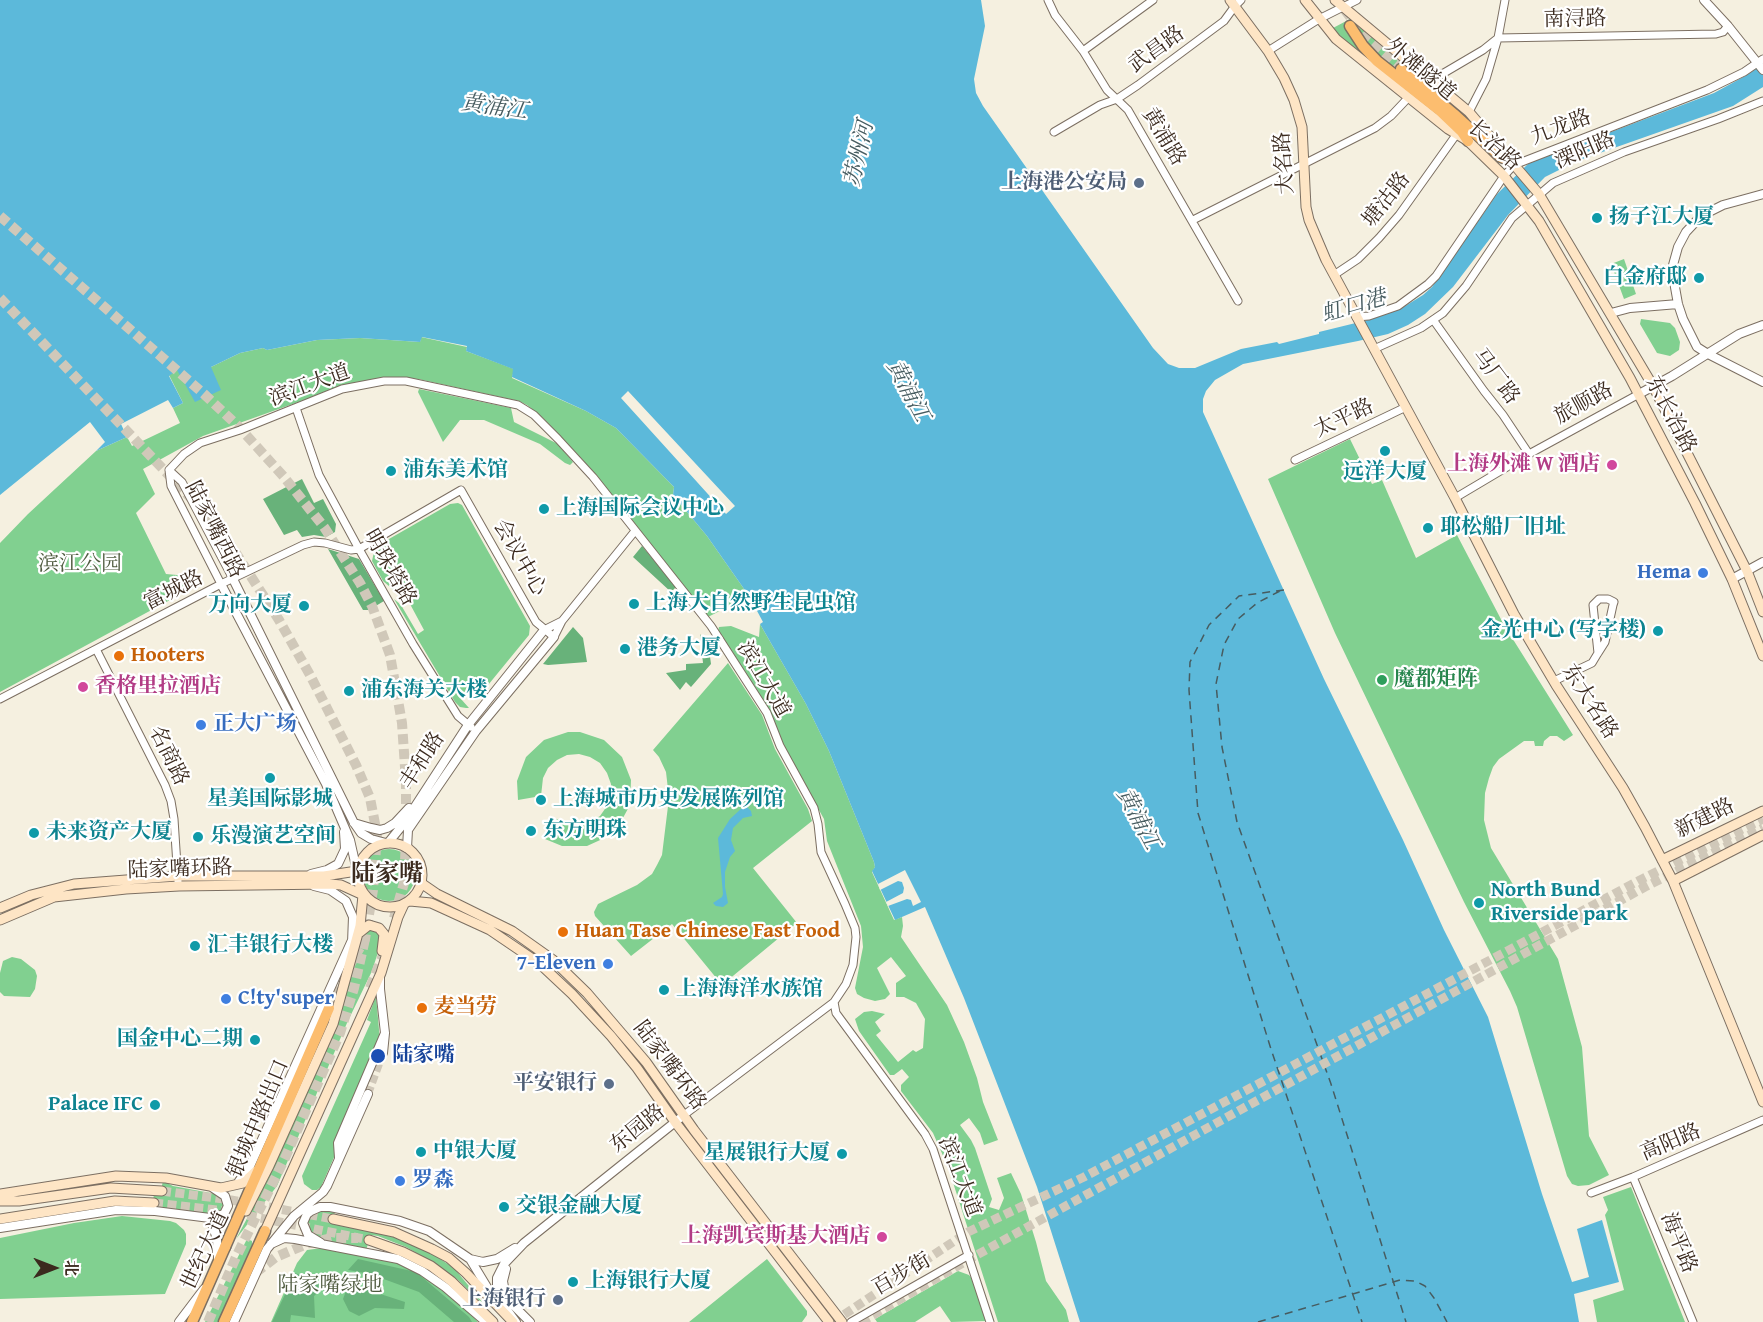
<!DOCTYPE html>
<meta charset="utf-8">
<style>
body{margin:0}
#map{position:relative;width:1763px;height:1322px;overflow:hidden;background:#f5f0e0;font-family:"Gentium Book Plus","Noto Serif SC",serif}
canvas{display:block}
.north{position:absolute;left:24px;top:1238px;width:60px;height:60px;-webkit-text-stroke:4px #fff;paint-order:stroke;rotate:90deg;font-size:16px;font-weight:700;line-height:24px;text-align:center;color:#3b2a1e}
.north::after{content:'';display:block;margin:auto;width:21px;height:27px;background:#3b2a1e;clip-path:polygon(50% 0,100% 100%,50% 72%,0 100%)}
</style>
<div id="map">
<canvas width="1763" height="1322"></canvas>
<div class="north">北</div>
</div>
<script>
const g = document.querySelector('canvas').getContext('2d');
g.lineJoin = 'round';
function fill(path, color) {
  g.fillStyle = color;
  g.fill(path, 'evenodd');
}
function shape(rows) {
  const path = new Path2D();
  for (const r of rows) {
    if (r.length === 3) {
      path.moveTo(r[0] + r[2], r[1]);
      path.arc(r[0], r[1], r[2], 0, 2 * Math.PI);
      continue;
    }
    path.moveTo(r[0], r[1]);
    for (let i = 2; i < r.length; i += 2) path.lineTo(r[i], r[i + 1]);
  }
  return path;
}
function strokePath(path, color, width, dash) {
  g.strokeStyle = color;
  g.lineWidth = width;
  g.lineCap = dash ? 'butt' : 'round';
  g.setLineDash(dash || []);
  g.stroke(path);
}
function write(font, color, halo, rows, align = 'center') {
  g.font = font + ' "Gentium Book Plus","Noto Serif SC",serif';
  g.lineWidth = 4.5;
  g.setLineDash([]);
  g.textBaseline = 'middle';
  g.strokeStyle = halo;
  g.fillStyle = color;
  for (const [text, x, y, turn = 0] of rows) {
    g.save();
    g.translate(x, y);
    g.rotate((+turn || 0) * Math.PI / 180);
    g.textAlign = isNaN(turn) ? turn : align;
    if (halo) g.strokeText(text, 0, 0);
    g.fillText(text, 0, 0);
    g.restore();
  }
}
fill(shape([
 [1350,19,1353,20,1390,53,1404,67,1404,75,1369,58,1366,60,1333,30,1333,28],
 [1624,259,1636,294,1624,299,1611,264],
 [1641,319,1670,323,1675,328,1680,342,1679,350,1670,356,1657,353,1640,324],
 [421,337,467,347,466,351,514,369,512,378,586,411,616,428,674,487,673,495,707,536,749,596,708,617,582,459,543,418,527,405,519,401,418,379,391,377,349,384,203,436,143,469,155,494,136,513,166,574,188,576,194,587,0,692,0,543,28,514,96,451,127,437,132,446,180,423,173,408,183,403,169,375,177,370,211,367,240,353,263,348,267,350,317,340,360,338,420,342],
 [419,389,511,408,514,422,558,444,573,462,570,465,565,463,540,444,484,420,460,420,443,442,418,392],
 [1350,439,1372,484,1382,480,1416,558,1457,535,1504,625,1573,735,1564,741,1557,736,1550,736,1544,741,1543,746,1535,746,1534,741,1524,741,1499,759,1493,767,1489,778,1485,793,1484,820,1491,848,1558,959,1582,1047,1589,1136,1609,1175,1589,1185,1578,1186,1572,1184,1567,1176,1517,1007,1510,991,1464,902,1335,633,1268,479],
 [458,503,462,505,530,626,529,635,484,690,474,683,461,696,461,699,469,708,466,708,460,707,455,702,394,599,401,605,418,634,424,630,410,604,383,581,372,561,375,547,450,504],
 [760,624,806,704,829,751,874,862,875,867,872,872,894,920,902,917,903,926,901,937,947,1005,964,1042,977,1078,983,1102,998,1140,984,1145,980,1133,969,1118,960,1125,971,1140,975,1148,992,1199,989,1207,999,1210,1004,1198,997,1178,1011,1173,1021,1194,1036,1242,1046,1281,1066,1310,1069,1322,998,1322,948,1167,933,1133,901,1091,901,1085,909,1077,902,1069,894,1075,890,1075,859,1031,855,1019,864,1012,872,1011,885,1014,875,1022,881,1031,876,1035,898,1062,913,1050,916,1052,923,1048,925,1019,916,1003,904,997,896,997,896,983,906,976,891,957,877,968,890,994,885,999,875,1001,864,998,857,994,855,988,863,947,861,926,827,841,824,819,782,744,769,712,718,631,719,627,731,626,759,637],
 [728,663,762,715,775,749,808,809,812,821,753,868,797,923,722,985,672,924,631,956,595,916,594,912,598,904,637,885,652,874,657,865,662,855,669,798,666,772,659,757,653,750],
 [568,732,580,732,604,740,622,757,631,780,630,805,618,827,609,836,587,846,562,846,545,839,557,819,568,824,579,825,590,822,600,816,607,806,611,795,611,784,607,773,600,763,590,757,579,754,567,755,557,760,548,768,543,778,541,796,518,800,517,781,526,757,544,740],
 [389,875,26],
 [368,928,375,928,381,935,381,943,372,971,347,1023,277,1186,236,1239,268,1179,340,1015,362,936],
 [12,957,21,959,35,970,37,976,35,989,30,997,4,996,0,992,0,973,3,961],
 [376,996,380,1041,356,1107,321,1187,317,1190,312,1190,304,1184,302,1176,371,1022,367,1020],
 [163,1181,173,1186,216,1194,221,1196,225,1205,221,1212,214,1214,152,1208,154,1194,160,1194],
 [1631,1187,1685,1322,1597,1322,1593,1300,1624,1290,1605,1215,1608,1210,1603,1197],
 [316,1210,335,1211,333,1224,372,1231,404,1240,431,1253,454,1268,487,1308,458,1280,434,1263,406,1247,378,1236,371,1235,366,1250,323,1241,314,1237,306,1224,309,1217],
 [122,1216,170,1221,176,1223,184,1230,186,1234,186,1244,165,1294,0,1299,0,1238,74,1223],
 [247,1239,252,1241,252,1245,218,1322,205,1322],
 [322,1248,397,1262,428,1276,460,1303,478,1322,271,1322,297,1263,307,1250],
 [767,1259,807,1311,807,1315,802,1322,689,1322],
 [958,1271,969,1275,973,1280,986,1321,951,1322,940,1306,915,1322,877,1322,875,1319]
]), '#81d090');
fill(shape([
 [302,479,314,503,323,499,336,524,335,532,326,537,314,535,302,537,297,530,284,535,263,499],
 [642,546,676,587,671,592,633,557],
 [328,549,359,559,384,601,369,610,363,610],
 [573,627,583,638,587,662,548,665,543,664],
 [700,634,709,649,711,664,691,687,686,682,680,690,666,673,686,670,686,664,703,663],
 [358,1259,416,1272,469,1317,472,1322,454,1322,419,1292,370,1274,348,1270],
 [295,1273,326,1285,314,1296,315,1318,291,1315,290,1322,272,1322],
 [362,1288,405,1302,404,1309,375,1308,359,1316,349,1311,343,1299,346,1291]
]), '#68b27a');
fill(shape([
 [0,0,981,0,985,26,974,79,976,93,983,106,1153,348,1168,364,1179,368,1195,368,1241,349,1277,342,1279,344,1319,334,1319,332,1372,319,1402,308,1423,295,1432,287,1497,194,1529,163,1714,93,1747,75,1763,64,1763,87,1733,106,1577,161,1545,177,1508,215,1453,287,1425,314,1408,325,1388,334,1358,341,1243,364,1215,380,1206,391,1203,399,1203,412,1324,679,1403,840,1444,930,1488,1017,1542,1194,1572,1282,1589,1277,1577,1229,1602,1220,1619,1282,1574,1294,1579,1322,1080,1322,1037,1187,964,998,925,907,895,920,872,871,875,867,874,862,829,751,806,704,760,624,763,622,749,596,707,536,673,495,674,487,616,428,586,411,512,377,513,369,466,351,467,346,422,337,420,342,360,338,317,340,267,350,263,348,240,353,211,367,221,390,195,402,177,370,169,376,183,403,173,408,168,400,121,424,127,437,96,451,105,442,90,422,0,495],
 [747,807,751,811,752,816,743,818,733,828,731,840,735,851,730,857,725,872,725,887,728,903,723,907,716,906,713,903,722,897,723,894,718,838,730,819,742,808]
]), '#5cb9da');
fill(shape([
 [628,391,735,506,726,514,621,398],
 [905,870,921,902,913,906,911,900,907,899,888,906,886,902,903,893,904,888,902,882,898,881,880,890,878,884]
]), '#f5f0e0');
strokePath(shape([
 [1284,590,1239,596,1209,625,1190,662,1189,690,1198,813,1270,1046,1362,1322],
 [1280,591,1257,603,1238,619,1224,645,1216,684,1222,747,1237,822,1331,1084,1406,1322],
 [1258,1322,1400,1280,1415,1281,1425,1286,1434,1298,1447,1322]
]), '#475c60', 1.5, [8, 6]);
strokePath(shape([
 [368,1094,383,1053]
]), '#d0c8b9', 8, [8, 4]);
strokePath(shape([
 [162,1191,231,1200,333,1219],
 [154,1203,226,1211,369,1240],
 [833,1322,968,1232,1084,1177,1640,880,1763,819],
 [861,1322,975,1256,1645,887,1763,828]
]), '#d0c8b9', 9, [9, 4.5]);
strokePath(shape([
 [1344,9,1368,40,1401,69],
 [370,988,383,955],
 [255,1273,276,1257,309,1243,332,1238,358,1238],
 [208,1322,236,1257,285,1158,340,1033,354,988,365,939]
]), '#d0c8b9', 10, [10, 5]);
strokePath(shape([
 [0,216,204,394,239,427,284,477,324,527,360,583,372,606,390,655,402,723,406,782,406,818],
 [0,298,205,513,232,547,279,620,310,675,356,765,370,798,377,834,373,890,365,939,341,980,329,1008],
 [394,918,404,883,406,839]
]), '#d0c8b9', 10, [10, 5]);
const minor = shape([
 [1048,0,1055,15,1083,51,1107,90,1128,110,1238,301],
 [1083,51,1153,0],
 [1268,51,1319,19,1357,0],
 [1432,80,1483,50,1498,38,1716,34,1723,32,1728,26],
 [1469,112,1486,79,1498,38,1505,0],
 [1054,132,1100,105,1117,99,1138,85,1224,21,1235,6,1241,0],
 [1193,220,1375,128,1391,116,1408,98],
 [1334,275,1358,259,1379,238,1399,215,1456,135],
 [1356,317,1369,316,1398,306,1428,284,1436,276,1504,176,1514,165,1707,90,1744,72,1763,59],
 [1434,321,1484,391,1503,415,1529,454],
 [1374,349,1421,328,1443,313,1466,286,1512,218,1553,183,1624,152,1718,119,1763,101],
 [296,408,319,475,359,549,413,644,458,716,471,727],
 [1295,460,1406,407],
 [169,470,184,454,200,443,240,430,342,389,384,381,406,381,518,405,534,415,558,439,593,477,711,626,767,713,780,746,814,808,818,824,821,852,845,904,855,928,856,937,853,965,846,984,834,1002,836,1013,925,1134,933,1149,990,1322],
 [169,470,182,482,233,579],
 [169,470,171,486,221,584],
 [1455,498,1529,454,1639,394],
 [544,630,562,621],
 [96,649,165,785,171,801,174,819,178,881],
 [1554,681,1592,663,1598,653,1605,642,1613,605,1614,602,1608,599,1599,599,1593,605,1598,653],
 [0,699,221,584,303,545,314,542,325,543,351,550,359,549,461,490,536,622,554,637,562,621,635,531],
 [684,1115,834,1002],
 [1633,1177,1693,1322],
 [1591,1193,1633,1177,1763,1120],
 [851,1322,969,1255]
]);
const tertiary = shape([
 [1704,0,1728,26,1763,70],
 [1763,194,1723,205,1701,216,1686,232,1678,247,1673,265,1673,276,1678,304,1683,319,1697,347,1708,354,1763,382],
 [1611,313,1630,308,1678,304],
 [1639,394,1672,376,1739,334,1763,325],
 [233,579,354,823,361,833,371,839,386,843],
 [1732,579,1763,562],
 [221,584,326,784,350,840,357,871],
 [354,823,371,828,380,830,387,828,395,823,409,808],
 [388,843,405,822,468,725,544,630],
 [407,848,408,830,476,731,554,637],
 [311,874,327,870,338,864,345,849,344,832],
 [314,886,330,890,346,901,353,917,352,943],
 [380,976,380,989,385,1033,383,1053],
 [339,1158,338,1143,385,1033],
 [239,1181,250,1166,353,938],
 [210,1218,217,1239,218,1258],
 [0,1228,116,1210,155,1211,210,1218,224,1214,228,1206,225,1196,213,1188],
 [321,1243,308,1235,303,1223,307,1214,311,1211,320,1207,330,1207,400,1221,429,1231,470,1259,483,1262,497,1259,515,1248],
 [271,1244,284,1238,295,1239,398,1259,422,1271,445,1287,486,1322],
 [470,1259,493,1297],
 [506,1269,503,1281,505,1293,513,1305,530,1322],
 [179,1322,204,1289],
 [234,1322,267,1249,294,1216,323,1192,327,1186,368,1094],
 [516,1322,502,1303,497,1290,497,1278,504,1264,524,1243,684,1115]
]);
const secondary = shape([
 [1230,0,1268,51,1284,78,1294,100,1302,127,1306,207,1309,220,1326,260,1455,498,1514,614,1556,685,1623,788,1645,827,1673,881,1763,1102],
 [1305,0,1336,39,1448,129,1468,141,1504,176,1539,221,1630,378,1695,503,1732,579,1763,656],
 [1335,0,1469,112,1539,194,1653,386,1747,571,1763,612],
 [390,875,32],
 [1662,860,1763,811],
 [1673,881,1763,835],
 [421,883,437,894,512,931,553,960,587,993,646,1062,694,1130,842,1322],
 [410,901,431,903,490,930,540,964,572,994,611,1036,637,1068,675,1122,829,1322],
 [0,908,31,895,74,884,178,876,324,876,357,871],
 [0,920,54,897,126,889,179,886,330,884,341,885,363,895],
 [359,933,369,925,379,928,384,934,382,951],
 [0,1194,116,1176,166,1178,221,1188,243,1183,256,1171],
 [0,1201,19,1201,111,1188,162,1191],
 [246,1211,269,1166,333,1024,360,926,363,895],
 [0,1219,115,1201,154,1203],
 [333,1219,394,1232,432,1249,449,1258,466,1273,513,1322],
 [265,1231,381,973,398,917,404,904],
 [369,1240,403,1252,431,1266,451,1281,493,1322]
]);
const primary = shape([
 [1350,26,1363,46,1377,61,1439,110,1462,132,1468,141],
 [1401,69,1454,114,1501,157,1509,160],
 [192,1322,225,1247],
 [224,1322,265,1231]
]);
const trunk = shape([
 [225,1247,329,1008]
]);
strokePath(minor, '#7c6f62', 9);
strokePath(tertiary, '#7c6f62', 10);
strokePath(secondary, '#7c6f62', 11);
strokePath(primary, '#7c6f62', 13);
strokePath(trunk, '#7c6f62', 13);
strokePath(minor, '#fff', 7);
strokePath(tertiary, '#fff', 8);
strokePath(secondary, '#fee5c5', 9);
strokePath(primary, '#fcbd6f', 10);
strokePath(trunk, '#fcbd6f', 10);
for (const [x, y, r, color] of [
 [1139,183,6,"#5c6f8a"],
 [1597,218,6,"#0f9aa8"],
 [1699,278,6,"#0f9aa8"],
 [1385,451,6,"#0f9aa8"],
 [1612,465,6,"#d1479c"],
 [391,471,6,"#0f9aa8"],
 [544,509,6,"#0f9aa8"],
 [1428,528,6,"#0f9aa8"],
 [1703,573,6,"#3f7fe0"],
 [634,604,6,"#0f9aa8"],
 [304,606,6,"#0f9aa8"],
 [1658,631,6,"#0f9aa8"],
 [625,649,6,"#0f9aa8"],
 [119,656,6,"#e8710a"],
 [1382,680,6,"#2e9e5b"],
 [83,687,6,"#d1479c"],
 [349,691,6,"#0f9aa8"],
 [201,725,6,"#3f7fe0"],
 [270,778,6,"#0f9aa8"],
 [541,800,6,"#0f9aa8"],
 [531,831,6,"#0f9aa8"],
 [34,833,6,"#0f9aa8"],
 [198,837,6,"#0f9aa8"],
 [1479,903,6,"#0f9aa8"],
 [563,932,6,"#e8710a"],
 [195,946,6,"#0f9aa8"],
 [608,964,6,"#3f7fe0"],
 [664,990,6,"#0f9aa8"],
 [226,999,6,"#3f7fe0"],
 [422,1008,6,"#e8710a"],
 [255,1040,6,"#0f9aa8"],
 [378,1056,8,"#1a4fb4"],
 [609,1084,6,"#5c6f8a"],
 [155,1105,6,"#0f9aa8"],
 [421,1152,6,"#0f9aa8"],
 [842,1154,6,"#0f9aa8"],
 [400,1181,6,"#3f7fe0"],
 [504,1207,6,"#0f9aa8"],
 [882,1237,6,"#d1479c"],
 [573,1282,6,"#0f9aa8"],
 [558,1300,6,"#5c6f8a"]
]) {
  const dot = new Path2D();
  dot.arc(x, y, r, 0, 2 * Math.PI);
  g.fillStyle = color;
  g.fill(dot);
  strokePath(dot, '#fff', 2);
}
write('21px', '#3b2a1e', '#fff', [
 ["南浔路",1575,20,-1],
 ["武昌路",1157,50,-36],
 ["外滩隧道",1420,70,40],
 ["九龙路",1561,128,-21],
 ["黄浦路",1163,137,59],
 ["长治路",1494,146,42],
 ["溧阳路",1585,151,-23],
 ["大名路",1285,163,-94],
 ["塘沽路",1387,200,-52],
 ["马厂路",1495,377,53],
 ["滨江大道",310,386,-20],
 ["旅顺路",1584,404,-29],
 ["东长治路",1670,415,62],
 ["太平路",1344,419,-25],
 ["陆家嘴西路",214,530,63],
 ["会议中心",519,558,60],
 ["明珠塔路",389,568,60],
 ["富城路",174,591,-27],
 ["滨江大道",763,680,60],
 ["东大名路",1589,702,57],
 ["名商路",168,756,64],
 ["丰和路",423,761,-57],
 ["新建路",1705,819,-26],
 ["陆家嘴环路",180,870,-2],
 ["陆家嘴环路",669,1066,53],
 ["银城中路出口",259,1119,-67],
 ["东园路",638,1129,-39],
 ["高阳路",1671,1143,-23],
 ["滨江大道",959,1177,69],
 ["海平路",1678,1243,68],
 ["世纪大道",206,1251,-65],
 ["百步街",902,1275,-30]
]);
write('bold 21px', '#4e5e75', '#fff', [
 ["上海港公安局",1127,183],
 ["平安银行",597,1084],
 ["上海银行",546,1300]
], 'right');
write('bold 21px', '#0d838f', '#fff', [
 ["扬子江大厦",1609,218],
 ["白金府邸",1687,278,"right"],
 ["浦东美术馆",403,471],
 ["远洋大厦",1385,473,"center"],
 ["上海国际会议中心",556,509],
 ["耶松船厂旧址",1440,528],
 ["上海大自然野生昆虫馆",646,604],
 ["万向大厦",292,606,"right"],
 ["金光中心 (写字楼)",1646,631,"right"],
 ["港务大厦",637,649],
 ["浦东海关大楼",361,691],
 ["星美国际影城",270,800,"center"],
 ["上海城市历史发展陈列馆",553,800],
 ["东方明珠",543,831],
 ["未来资产大厦",46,833],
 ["乐漫演艺空间",210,837],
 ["North Bund",1491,891],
 ["Riverside park",1491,915],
 ["汇丰银行大楼",207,946],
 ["上海海洋水族馆",676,990],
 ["国金中心二期",243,1040,"right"],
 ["Palace IFC",143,1105,"right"],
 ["中银大厦",433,1152],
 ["星展银行大厦",830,1154,"right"],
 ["交银金融大厦",516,1207],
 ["上海银行大厦",585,1282]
], 'left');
write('bold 21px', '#b23c85', '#fff', [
 ["上海外滩 W 酒店",1600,465],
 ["香格里拉酒店",95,687,"left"],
 ["上海凯宾斯基大酒店",870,1237]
], 'right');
write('21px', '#505c40', '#fff', [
 ["滨江公园",80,565],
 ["陆家嘴绿地",330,1286]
]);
write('bold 21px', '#366cbe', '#fff', [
 ["Hema",1691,573,"right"],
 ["正大广场",213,725],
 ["7-Eleven",596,964,"right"],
 ["C!ty'super",238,999],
 ["罗森",412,1181]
], 'left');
write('bold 21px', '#c56008', '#fff', [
 ["Hooters",131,656],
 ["Huan Tase Chinese Fast Food",575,932],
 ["麦当劳",434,1008]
], 'left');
write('bold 21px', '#27864d', '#fff', [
 ["魔都矩阵",1394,680]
], 'left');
write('bold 21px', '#164399', '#fff', [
 ["陆家嘴",392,1056]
], 'left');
write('italic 22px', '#475c60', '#fff', [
 ["黄浦江",494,108,8],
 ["苏州河",860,154,-77],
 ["虹口港",1354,307,-16],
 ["黄浦江",907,391,62],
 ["黄浦江",1137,819,62]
]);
write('bold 24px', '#3b2a1e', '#fff', [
 ["陆家嘴",387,875]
]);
</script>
